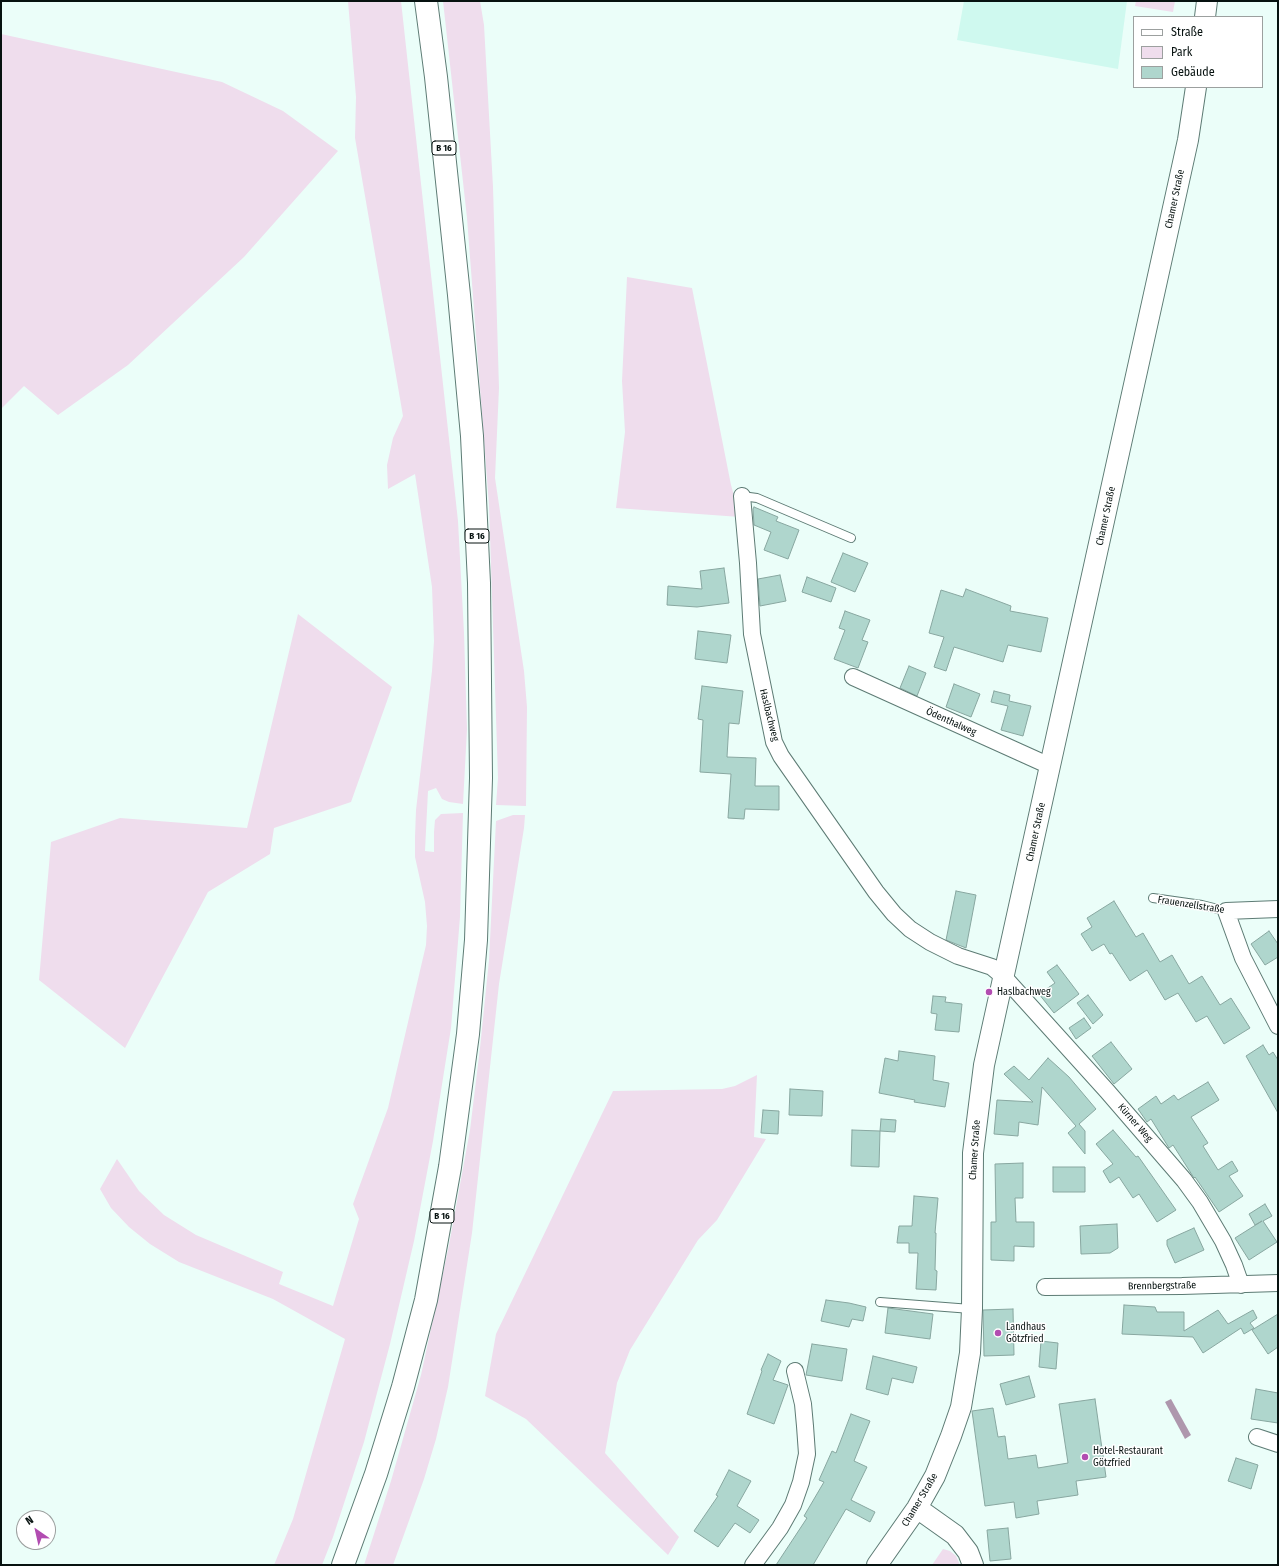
<!DOCTYPE html>
<meta charset="utf-8">
<style>
body{margin:0}
#map{position:relative;width:1279px;height:1566px;overflow:hidden;background:#ebfef9;font-family:"Fira Sans Condensed",sans-serif}
canvas{display:block}
.frame{position:absolute;inset:0;border:2px solid #071210;pointer-events:none}
.legend{position:absolute;left:1133px;top:16px;width:130px;height:72px;box-sizing:border-box;background:#fff;border:1px solid #9ca09f;margin:0;padding:5px 7px;list-style:none;font-size:12px;color:#071210}
.legend li{display:flex;align-items:center;gap:8px;height:20px}
.legend b{width:20px;border:1px solid #9ca09f}
.north{position:absolute;left:16px;top:1510px;width:40px;height:40px;box-sizing:border-box;background:#fff;border:1px solid #9ca09f;border-radius:50%;rotate:326deg;font-size:11px;font-weight:700;line-height:16px;text-align:center;color:#071210}
.north::after{content:'';display:block;margin:auto;width:14px;height:18px;background:#b24cb1;clip-path:polygon(50% 0,100% 100%,50% 72%,0 100%)}
</style>
<div id="map">
<canvas width="1279" height="1566"></canvas>
<div class="frame"></div>
<ul class="legend">
<li><b style="height:5px;background:#fff"></b>Straße</li>
<li><b style="height:11px;background:#efdded"></b>Park</li>
<li><b style="height:11px;background:#afd6cd"></b>Gebäude</li>
</ul>
<div class="north">N</div>
</div>
<script>
const g = document.querySelector('canvas').getContext('2d');
g.lineJoin = 'round';
function fill(path, color) {
  g.fillStyle = color;
  g.fill(path, 'evenodd');
}
function shape(rows) {
  const path = new Path2D();
  for (const r of rows) {
    path.moveTo(r[0], r[1]);
    for (let i = 2; i < r.length; i += 2) path.lineTo(r[i], r[i + 1]);
  }
  return path;
}
function strokePath(path, color, width, dash) {
  g.strokeStyle = color;
  g.lineWidth = width;
  g.lineCap = dash ? 'butt' : 'round';
  g.setLineDash(dash || []);
  g.stroke(path);
}
function write(font, color, halo, rows, align = 'center') {
  g.font = font + ' "Fira Sans Condensed",sans-serif';
  g.lineWidth = 3;
  g.setLineDash([]);
  g.textBaseline = 'middle';
  g.strokeStyle = halo;
  g.fillStyle = color;
  for (const [text, x, y, turn = 0] of rows) {
    g.save();
    g.translate(x, y);
    g.rotate((+turn || 0) * Math.PI / 180);
    g.textAlign = isNaN(turn) ? turn : align;
    if (halo) g.strokeText(text, 0, 0);
    g.fillText(text, 0, 0);
    g.restore();
  }
}
fill(shape([
 [964,1,1127,1,1118,69,957,40]
]), '#cff9ef');
fill(shape([
 [348,1,401,1,458,521,464,633,467,729,463,804,449,802,442,799,436,788,428,791,425,851,434,852,434,832,435,820,441,814,463,813,460,917,451,1028,433,1141,414,1241,390,1344,364,1442,333,1537,322,1565,274,1565,293,1519,345,1339,273,1299,179,1262,150,1244,129,1227,111,1208,100,1189,117,1159,139,1191,164,1215,196,1235,283,1272,279,1284,333,1306,359,1219,353,1204,388,1108,426,945,427,926,425,902,415,857,415,837,416,810,432,671,434,641,432,587,415,474,388,489,387,465,393,438,403,416,355,138,356,97],
 [443,1,480,1,484,25,493,187,499,388,495,478,524,671,527,707,526,806,496,805,498,778,489,505,467,218],
 [1136,1,1175,1,1173,12,1135,6],
 [1,34,222,82,283,111,338,151,244,257,128,365,58,415,24,386,1,409],
 [627,277,692,288,731,485,740,517,616,508,625,432,622,381],
 [298,614,392,687,351,802,274,828,270,854,208,892,125,1048,39,980,51,842,120,818,247,828],
 [513,815,525,815,524,828,499,984,472,1233,448,1387,436,1439,424,1479,393,1565,364,1565,391,1481,421,1375,449,1245,470,1130,480,1048,489,960,496,821],
 [757,1075,754,1137,766,1139,717,1220,698,1240,630,1350,617,1383,605,1453,679,1537,668,1555,526,1419,485,1396,496,1334,613,1091,722,1089,735,1086],
 [943,1549,950,1551,956,1556,960,1565,932,1565]
]), '#efdded');
fill(shape([
 [1171,1399,1191,1435,1185,1439,1165,1402]
]), '#ae97ad');
const building = shape([
 [754,507,778,517,776,521,799,530,788,559,764,550,771,532,754,525,753,509,754,507],
 [843,553,868,563,855,592,831,582,843,553],
 [724,568,729,603,697,607,667,605,668,586,702,589,700,571,724,568],
 [780,575,786,601,760,606,758,579,780,575],
 [807,577,836,588,831,602,802,592,807,577],
 [966,589,1011,606,1010,611,1048,618,1041,652,1008,645,1003,662,954,647,946,671,934,667,944,637,929,633,941,590,963,597,966,589],
 [845,611,870,620,862,640,868,642,858,668,834,659,845,630,839,628,845,611],
 [698,631,731,635,727,663,695,659,698,631],
 [909,666,926,673,917,696,900,688,909,666],
 [954,684,980,694,971,717,946,707,954,684],
 [702,686,743,691,739,724,729,723,727,757,756,758,755,786,779,786,779,810,745,809,744,819,728,818,731,774,700,772,703,720,698,719,702,686],
 [994,691,1010,695,1009,701,1031,706,1023,736,1001,730,1008,706,991,702,994,691],
 [956,891,976,895,966,948,946,940,956,891],
 [1114,901,1136,937,1143,933,1160,962,1172,955,1189,984,1202,976,1220,1005,1231,998,1250,1028,1224,1044,1207,1016,1196,1022,1178,993,1165,1000,1147,970,1130,981,1112,953,1110,954,1104,944,1092,951,1081,934,1092,927,1087,918,1114,901],
 [1269,931,1278,944,1278,957,1265,965,1251,944,1269,931],
 [1057,965,1079,994,1054,1013,1039,994,1055,983,1047,972,1057,965],
 [1088,995,1103,1015,1093,1024,1077,1003,1088,995],
 [933,996,946,997,945,1002,962,1004,959,1032,935,1030,937,1014,931,1013,933,996],
 [1084,1018,1091,1028,1076,1039,1069,1028,1084,1018],
 [1111,1042,1132,1069,1114,1084,1092,1056,1111,1042],
 [1263,1045,1269,1055,1273,1052,1278,1060,1278,1113,1246,1056,1263,1045],
 [899,1051,935,1056,933,1080,949,1083,945,1107,914,1102,915,1100,879,1093,885,1058,898,1061,899,1051],
 [1048,1058,1069,1077,1096,1109,1079,1124,1085,1131,1085,1154,1068,1133,1076,1126,1042,1087,1038,1125,1019,1122,1018,1136,994,1134,997,1100,1033,1102,1004,1074,1014,1066,1029,1080,1048,1058],
 [1208,1082,1219,1100,1191,1117,1208,1143,1203,1146,1218,1170,1232,1161,1238,1171,1229,1176,1243,1196,1219,1212,1195,1177,1194,1178,1173,1145,1169,1148,1151,1119,1147,1122,1138,1109,1156,1096,1161,1104,1174,1095,1178,1100,1208,1082],
 [790,1089,823,1091,822,1116,789,1115,790,1089],
 [763,1110,779,1111,778,1134,761,1133,763,1110],
 [881,1119,896,1120,895,1132,880,1131,881,1119],
 [852,1130,880,1131,879,1167,851,1166,852,1130],
 [1113,1130,1136,1157,1138,1156,1176,1210,1157,1222,1139,1194,1133,1198,1119,1177,1110,1183,1103,1171,1113,1164,1096,1144,1113,1130],
 [1023,1163,1023,1198,1015,1198,1016,1222,1034,1222,1034,1247,1014,1246,1014,1261,991,1260,991,1222,996,1222,995,1164,1023,1163],
 [1053,1167,1085,1167,1085,1192,1053,1192,1053,1167],
 [914,1196,938,1198,935,1233,936,1233,935,1270,937,1271,936,1290,916,1289,918,1253,909,1253,909,1243,897,1243,899,1226,912,1226,914,1196],
 [1265,1204,1272,1216,1263,1221,1277,1242,1249,1260,1235,1238,1262,1221,1255,1225,1249,1214,1265,1204],
 [1117,1224,1118,1248,1110,1253,1081,1254,1080,1226,1117,1224],
 [1194,1228,1204,1250,1175,1263,1167,1245,1167,1240,1194,1228],
 [826,1300,849,1303,866,1307,863,1321,852,1319,849,1327,821,1321,826,1300],
 [1124,1305,1155,1307,1157,1312,1184,1312,1184,1331,1218,1310,1228,1324,1253,1310,1257,1318,1250,1323,1254,1328,1244,1334,1241,1328,1203,1353,1193,1337,1122,1334,1124,1305],
 [888,1308,933,1314,930,1339,885,1333,888,1308],
 [1013,1309,1014,1355,984,1356,983,1310,1013,1309],
 [1278,1314,1278,1347,1268,1354,1252,1330,1278,1314],
 [1041,1341,1058,1343,1056,1369,1039,1367,1041,1341],
 [812,1344,847,1349,842,1381,806,1375,812,1344],
 [768,1354,781,1361,773,1380,788,1385,774,1424,747,1414,762,1371,761,1370,768,1354],
 [873,1356,917,1367,913,1383,892,1378,888,1395,866,1389,873,1356],
 [1029,1376,1035,1397,1006,1405,1000,1384,1029,1376],
 [1256,1389,1278,1393,1278,1423,1251,1419,1256,1389],
 [1095,1399,1106,1477,1076,1481,1078,1495,1037,1501,1039,1514,1016,1518,1014,1502,985,1506,972,1411,993,1408,998,1437,1005,1436,1008,1459,1036,1455,1038,1468,1068,1463,1059,1404,1095,1399],
 [851,1414,870,1421,854,1461,867,1467,851,1500,875,1512,870,1522,846,1509,813,1565,776,1565,807,1518,804,1516,824,1482,819,1480,832,1451,836,1453,851,1414],
 [1236,1458,1258,1465,1251,1489,1228,1481,1236,1458],
 [729,1470,751,1481,737,1506,759,1520,750,1533,735,1523,718,1547,694,1531,718,1496,716,1495,729,1470],
 [1008,1528,1011,1559,990,1561,987,1530,1008,1528]
]);
fill(building, '#afd6cd');
strokePath(building, '#88a7a0', 1);
const service = shape([
 [742,496,757,498,851,538],
 [1153,898,1202,905,1226,911],
 [880,1302,971,1309]
]);
const minor = shape([
 [742,496,748,563,752,634,774,742,781,756,876,892,894,914,910,929,930,942,958,956,992,967,1004,977,1107,1091,1184,1180,1200,1202,1223,1241,1234,1265,1241,1285],
 [853,677,1050,766],
 [1278,909,1226,911,1243,958,1278,1026],
 [1045,1287,1182,1286,1278,1283],
 [1257,1437,1278,1444],
 [753,1565,780,1528,793,1505,801,1482,807,1454,805,1426,803,1404,795,1371]
]);
const tertiary = shape([
 [1205,17,1207,1],
 [917,1508,955,1535,968,1552,973,1565],
 [877,1565,917,1508,935,1476,951,1436,961,1407,970,1353,972,1309,973,1153,984,1065,1188,140,1196,87]
]);
const trunk = shape([
 [343,1565,376,1474,403,1387,426,1300,450,1167,468,1034,476,940,481,778,479,583,472,436,459,295,436,77,426,1]
]);
strokePath(service, '#5d7b74', 10);
strokePath(minor, '#5d7b74', 18);
strokePath(tertiary, '#5d7b74', 22);
strokePath(trunk, '#5d7b74', 24);
strokePath(service, '#fff', 8);
strokePath(minor, '#fff', 16);
strokePath(tertiary, '#fff', 20);
strokePath(trunk, '#fff', 22);
for (const [x, y, r, color] of [
 [989,992,4,"#b24cb1"],
 [998,1333,4,"#b24cb1"],
 [1085,1457,4,"#b24cb1"]
]) {
  const dot = new Path2D();
  dot.arc(x, y, r, 0, 2 * Math.PI);
  g.fillStyle = color;
  g.fill(dot);
  strokePath(dot, '#fff', 1.5);
}
for (const [x, y, w] of [
 [444,148,24],
 [477,536,24],
 [442,1216,24]
]) {
  const box = new Path2D();
  box.roundRect(x - w / 2, y - 7, w, 14, 3);
  g.fillStyle = '#fff';
  g.fill(box);
  strokePath(box, '#071210', 1);
}
write('bold 9px', '#071210', null, [
 ["B 16",444,148],
 ["B 16",477,536],
 ["B 16",442,1216]
]);
write('10px', '#071210', '#fff', [
 ["Chamer Straße",1175,199,-78],
 ["Chamer Straße",1106,516,-78],
 ["Haslbachweg",769,715,76],
 ["Ödenthalweg",951,722,24],
 ["Chamer Straße",1036,832,-78],
 ["Frauenzellstraße",1191,905,9],
 ["Kürner Weg",1135,1123,49],
 ["Chamer Straße",975,1150,-86],
 ["Brennbergstraße",1162,1286,-1],
 ["Chamer Straße",920,1500,-59]
]);
write('10px', '#071210', '#fff', [
 ["Haslbachweg",997,992],
 ["Landhaus",1006,1327],
 ["Götzfried",1006,1339],
 ["Hotel-Restaurant",1093,1451],
 ["Götzfried",1093,1463]
], 'left');
</script>
